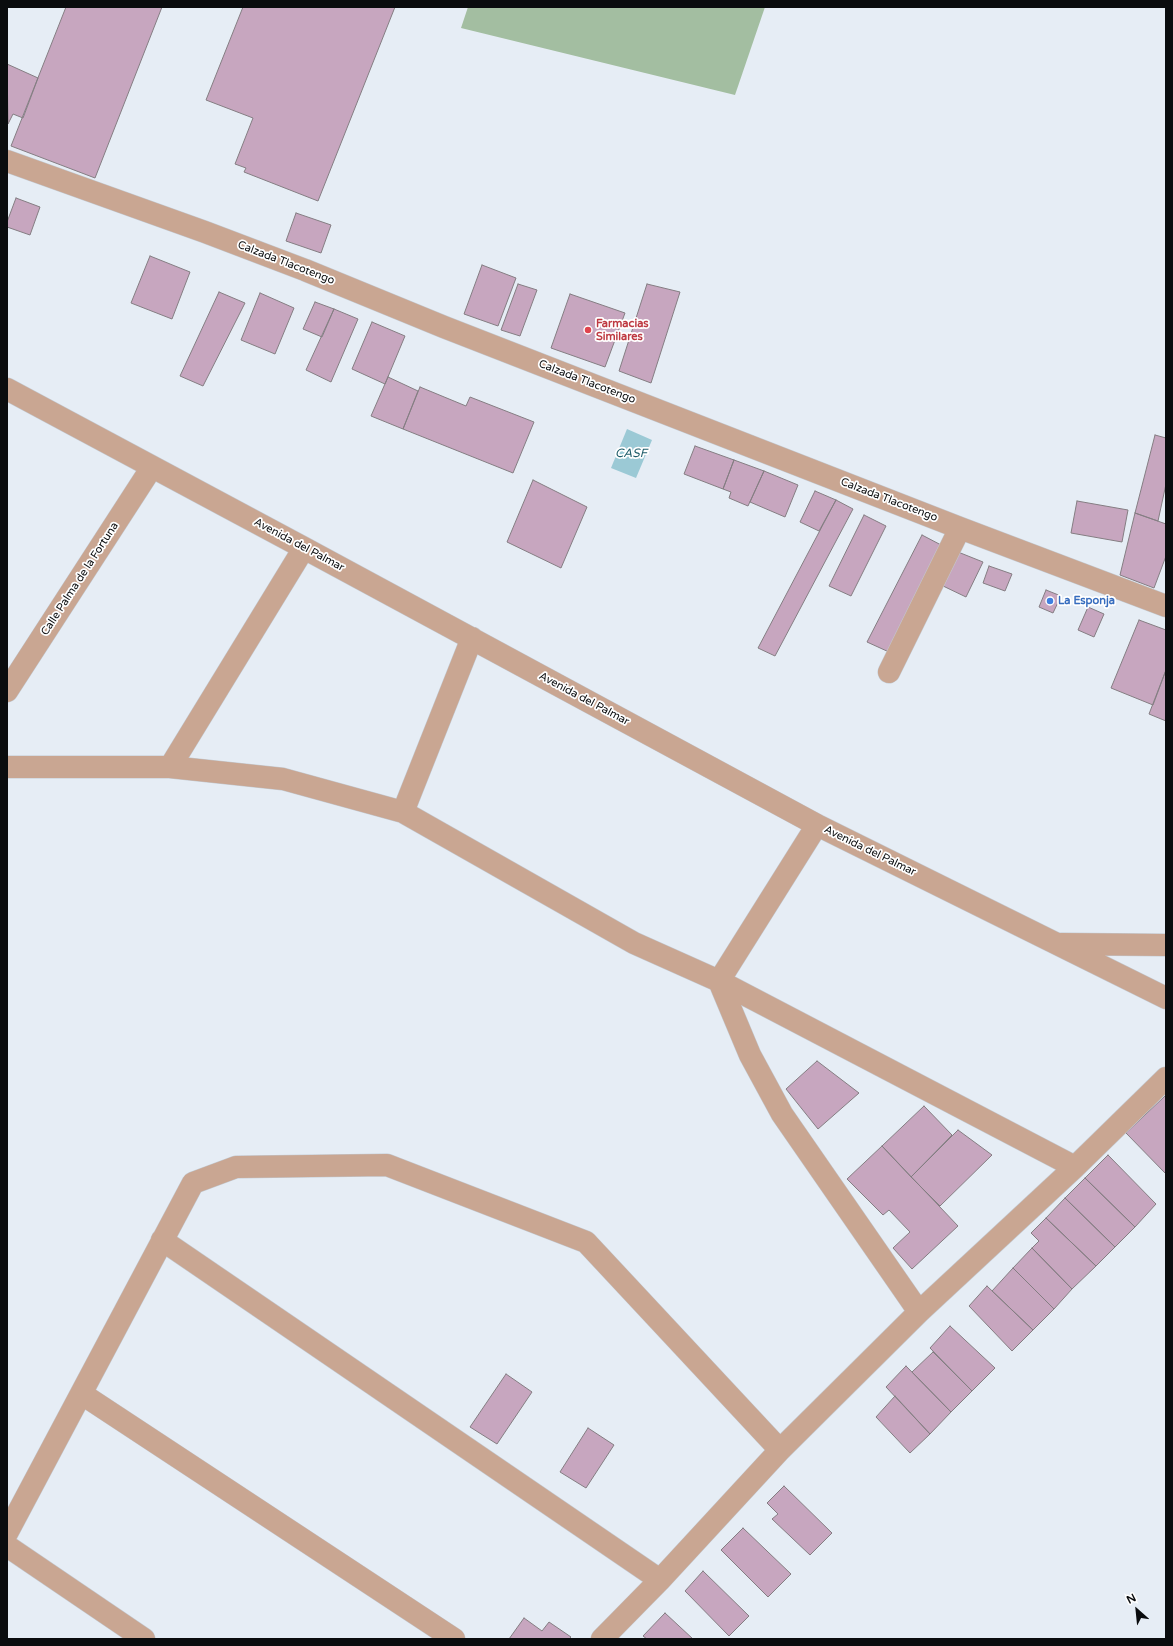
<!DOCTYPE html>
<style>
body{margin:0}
#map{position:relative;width:1173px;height:1646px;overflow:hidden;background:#e6edf5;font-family:"Varela Round",sans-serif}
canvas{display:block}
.frame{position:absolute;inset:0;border:8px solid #0a0c0e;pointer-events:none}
.north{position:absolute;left:1117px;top:1590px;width:40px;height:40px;-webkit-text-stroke:3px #fff;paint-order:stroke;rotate:333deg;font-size:11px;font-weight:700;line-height:16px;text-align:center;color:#0a0c0e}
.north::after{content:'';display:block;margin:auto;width:14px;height:18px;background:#0a0c0e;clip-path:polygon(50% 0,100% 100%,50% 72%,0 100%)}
</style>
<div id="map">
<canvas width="1173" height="1646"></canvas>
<div class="frame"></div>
<div class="north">N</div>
</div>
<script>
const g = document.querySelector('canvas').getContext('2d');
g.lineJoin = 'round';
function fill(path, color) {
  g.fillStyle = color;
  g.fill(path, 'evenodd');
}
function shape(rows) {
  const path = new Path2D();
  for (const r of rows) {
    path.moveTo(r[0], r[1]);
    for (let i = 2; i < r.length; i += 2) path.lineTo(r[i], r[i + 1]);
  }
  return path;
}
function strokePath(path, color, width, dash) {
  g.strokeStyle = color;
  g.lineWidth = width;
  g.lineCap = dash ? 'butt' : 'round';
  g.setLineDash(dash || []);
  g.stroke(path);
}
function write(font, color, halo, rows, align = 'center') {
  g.font = font + ' "Varela Round",sans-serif';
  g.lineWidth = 3.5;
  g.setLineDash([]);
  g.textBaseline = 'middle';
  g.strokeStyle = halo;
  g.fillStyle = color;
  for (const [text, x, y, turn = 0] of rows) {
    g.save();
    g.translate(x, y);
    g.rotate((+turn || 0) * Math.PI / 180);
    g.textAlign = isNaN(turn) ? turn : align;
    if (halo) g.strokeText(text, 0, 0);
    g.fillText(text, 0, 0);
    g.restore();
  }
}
fill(shape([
 [468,7,765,7,735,95,461,28]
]), '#a3bea1');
fill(shape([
 [627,429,652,440,636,478,611,468]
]), '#9bc9d5');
const building = shape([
 [66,7,162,7,95,178,11,146,66,7],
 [243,7,395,7,318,201,244,172,246,168,235,164,253,118,206,100,243,7],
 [7,64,38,78,23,118,13,114,8,124,7,64],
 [16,198,40,207,30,235,7,227,7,222,16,198],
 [296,213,331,225,321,253,286,241,296,213],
 [150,256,190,272,172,319,131,303,150,256],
 [482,265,516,278,498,326,464,314,482,265],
 [518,284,537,290,520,336,501,330,518,284],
 [647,284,680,292,651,383,619,371,647,284],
 [219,292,245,303,203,386,180,376,219,292],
 [260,293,294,308,275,354,241,340,260,293],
 [570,294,625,313,605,367,551,348,570,294],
 [315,302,334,309,322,337,303,329,315,302],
 [334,309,358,319,331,382,306,370,334,309],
 [372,322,405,336,385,384,352,369,372,322],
 [388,377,418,391,403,429,371,416,388,377],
 [420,387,466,406,470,397,534,422,513,473,403,429,420,387],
 [1155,435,1166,438,1166,484,1158,521,1135,513,1155,435],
 [695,446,734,460,723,489,684,474,695,446],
 [734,460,764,471,748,506,729,498,731,492,723,489,734,460],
 [764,471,798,485,785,517,750,502,764,471],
 [533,480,587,507,561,568,507,542,533,480],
 [815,491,836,500,819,531,800,522,815,491],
 [836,500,853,509,775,656,758,648,836,500],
 [1077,501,1128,510,1122,542,1071,533,1077,501],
 [1135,513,1166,524,1166,556,1154,588,1120,575,1135,513],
 [864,515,886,526,851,596,829,586,864,515],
 [922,535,943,546,889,652,867,642,922,535],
 [958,552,983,562,966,597,941,585,958,552],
 [989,566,1012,574,1005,591,983,583,989,566],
 [1046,590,1061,596,1053,613,1039,607,1046,590],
 [1088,607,1104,614,1094,637,1078,630,1088,607],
 [1139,620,1166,630,1166,670,1153,705,1111,688,1139,620],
 [1166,670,1166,721,1149,714,1166,670],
 [817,1061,859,1093,818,1129,786,1089,817,1061],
 [1166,1095,1166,1174,1126,1133,1166,1095],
 [924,1106,952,1135,911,1177,882,1146,924,1106],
 [958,1130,992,1155,940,1206,911,1177,958,1130],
 [882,1146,958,1226,912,1269,893,1248,910,1232,889,1210,883,1215,847,1179,882,1146],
 [1108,1155,1156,1204,1135,1227,1085,1178,1108,1155],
 [1085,1178,1135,1227,1115,1247,1065,1198,1085,1178],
 [1065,1198,1115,1247,1096,1266,1046,1218,1065,1198],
 [1046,1218,1096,1266,1072,1289,1032,1248,1039,1241,1031,1233,1046,1218],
 [1032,1248,1072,1289,1054,1309,1013,1268,1032,1248],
 [1013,1268,1054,1309,1033,1330,992,1291,1013,1268],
 [987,1286,1033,1330,1012,1351,969,1306,987,1286],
 [950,1326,995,1368,972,1391,930,1348,950,1326],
 [933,1352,972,1391,951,1412,912,1372,933,1352],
 [906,1366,951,1412,930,1434,886,1387,906,1366],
 [506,1374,532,1392,497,1444,470,1427,506,1374],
 [895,1396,930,1434,910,1453,876,1417,895,1396],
 [588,1428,614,1445,586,1488,560,1472,588,1428],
 [784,1486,832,1533,810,1555,772,1519,778,1514,767,1503,784,1486],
 [743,1528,791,1574,768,1597,721,1550,743,1528],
 [703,1571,749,1616,729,1636,685,1591,703,1571],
 [665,1613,693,1639,647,1639,643,1636,665,1613],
 [524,1618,542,1631,549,1622,571,1637,569,1639,509,1639,524,1618]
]);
fill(building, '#c7a6bf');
strokePath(building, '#847d82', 1);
const minor = shape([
 [7,161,205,232,305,270,444,327,960,528,1166,606],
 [7,389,304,548,817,825,1166,998],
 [889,672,960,528],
 [7,691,152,467],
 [7,767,170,767,283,779,403,812,634,943,719,981,1075,1167],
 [170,767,304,548],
 [403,812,472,638],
 [817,825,719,981,750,1055,782,1114,919,1312],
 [1061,944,1166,945],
 [162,1240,660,1580],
 [82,1394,454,1639],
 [7,1533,193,1183,236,1167,387,1165,586,1242,780,1450],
 [7,1546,144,1639],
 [602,1639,660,1580,780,1450,919,1312,1075,1167,1166,1078]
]);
strokePath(minor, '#c3c9d0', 23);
strokePath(minor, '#c9a692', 22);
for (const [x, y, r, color] of [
 [588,330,4,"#e0444e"],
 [1050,601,4,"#3f7fe0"]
]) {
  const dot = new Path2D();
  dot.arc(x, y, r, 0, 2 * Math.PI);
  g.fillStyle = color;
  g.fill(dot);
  strokePath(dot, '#fff', 1.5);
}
write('11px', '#0a0c0e', '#fff', [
 ["Calzada Tlacotengo",286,263,21],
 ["Calzada Tlacotengo",587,382,21],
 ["Calzada Tlacotengo",889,500,21],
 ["Avenida del Palmar",299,545,28],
 ["Calle Palma de la Fortuna",80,579,-57],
 ["Avenida del Palmar",584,699,28],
 ["Avenida del Palmar",870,851,26]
]);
write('bold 11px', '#be3a42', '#fff', [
 ["Farmacias",596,324],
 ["Similares",596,337]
], 'left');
write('bold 11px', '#366cbe', '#fff', [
 ["La Esponja",1058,601]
], 'left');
write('italic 12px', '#1e5c69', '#fff', [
 ["CASF",631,454]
]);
</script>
